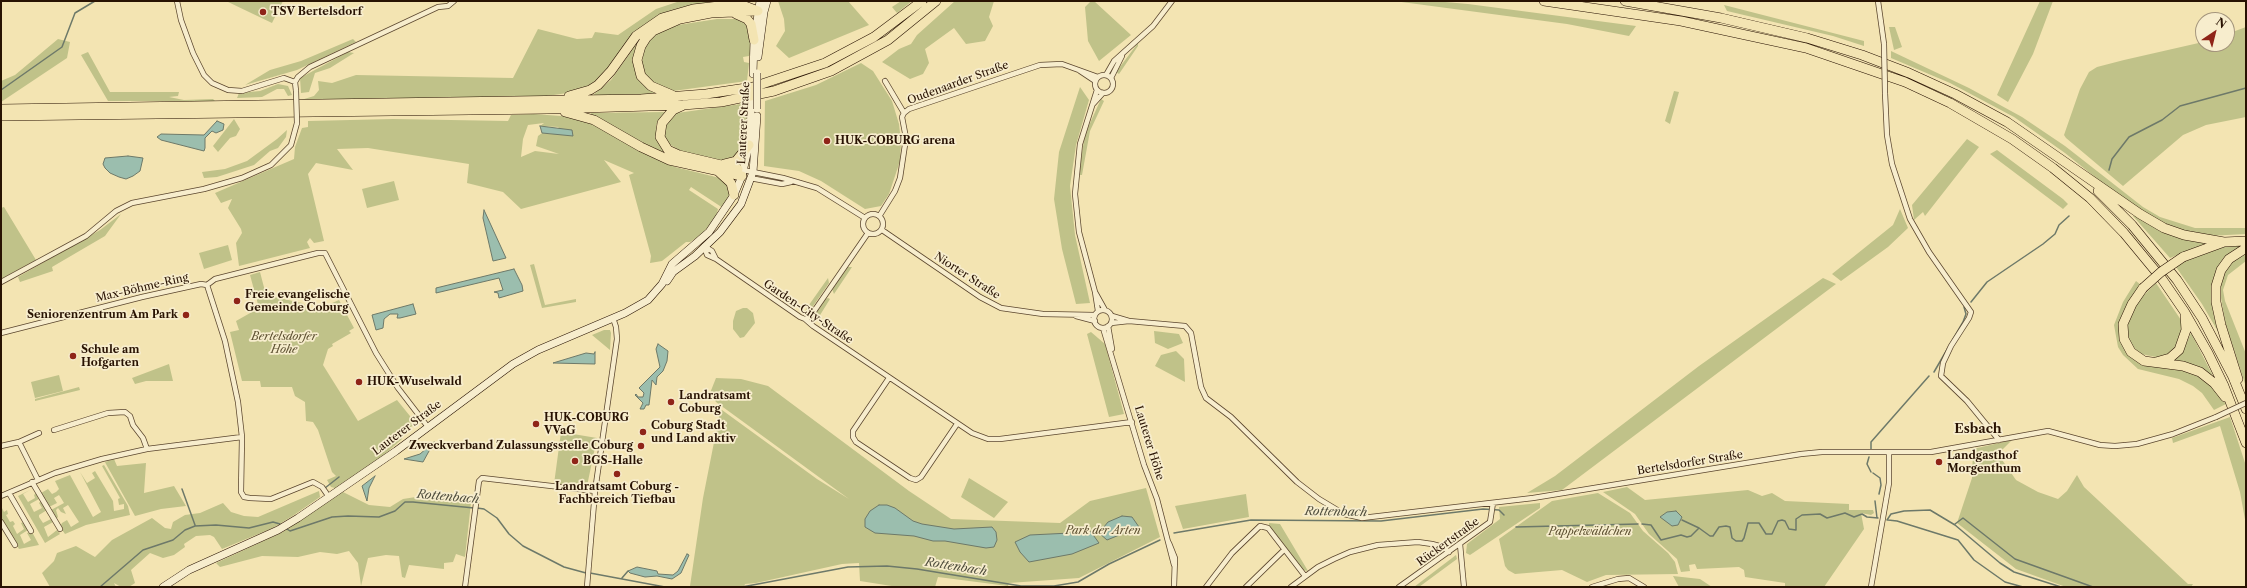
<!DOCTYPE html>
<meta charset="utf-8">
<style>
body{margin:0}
#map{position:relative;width:2247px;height:588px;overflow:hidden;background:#f3e4b2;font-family:"Libre Caslon Text",serif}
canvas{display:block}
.frame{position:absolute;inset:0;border:2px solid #281202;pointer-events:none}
.north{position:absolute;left:2195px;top:12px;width:40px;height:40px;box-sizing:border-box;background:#f7edcd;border:1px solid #a4957c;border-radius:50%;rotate:35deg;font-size:11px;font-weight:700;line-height:16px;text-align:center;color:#281202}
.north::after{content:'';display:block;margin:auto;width:14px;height:18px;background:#8f2418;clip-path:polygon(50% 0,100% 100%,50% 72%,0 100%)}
</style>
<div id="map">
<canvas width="2247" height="588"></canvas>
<div class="frame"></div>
<div class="north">N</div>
</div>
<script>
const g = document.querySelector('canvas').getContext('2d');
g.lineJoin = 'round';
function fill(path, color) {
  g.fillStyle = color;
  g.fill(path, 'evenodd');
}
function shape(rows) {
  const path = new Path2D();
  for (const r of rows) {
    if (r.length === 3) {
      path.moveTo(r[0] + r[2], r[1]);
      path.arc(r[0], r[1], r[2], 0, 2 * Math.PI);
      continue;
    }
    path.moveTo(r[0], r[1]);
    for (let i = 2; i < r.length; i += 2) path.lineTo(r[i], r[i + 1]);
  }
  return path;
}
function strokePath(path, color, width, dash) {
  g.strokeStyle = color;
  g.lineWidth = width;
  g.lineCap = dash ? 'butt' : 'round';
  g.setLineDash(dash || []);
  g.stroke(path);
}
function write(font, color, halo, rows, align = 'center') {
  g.font = font + ' "Libre Caslon Text",serif';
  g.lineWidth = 3.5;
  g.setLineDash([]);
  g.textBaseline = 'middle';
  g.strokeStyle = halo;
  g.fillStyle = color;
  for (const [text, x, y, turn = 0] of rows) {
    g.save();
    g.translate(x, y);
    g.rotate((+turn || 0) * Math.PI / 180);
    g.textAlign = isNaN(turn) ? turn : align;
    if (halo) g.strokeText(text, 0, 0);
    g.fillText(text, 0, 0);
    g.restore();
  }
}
fill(shape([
 [226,1,283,1,272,23],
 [680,1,746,1,653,20,595,85,574,92,547,96,301,100,314,96,319,90,318,81,332,83,356,75,513,78,538,29,577,39,592,38,595,32,618,35,656,9],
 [778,1,848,1,869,25,789,58,776,46,785,31,784,19],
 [901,1,912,1,897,13,892,7],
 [955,1,994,1,989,17,993,26,985,41,966,44,954,28,925,49,929,63,923,74,910,79,882,62,899,49,911,44,917,35],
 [1091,1,1094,1,1131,35,1099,61,1088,41,1085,7],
 [1394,1,1434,1,1468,4,1636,26,1629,36,1567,24],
 [2040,1,2053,1,2033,54,2008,102,1997,95],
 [1724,5,1864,41,1864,46,1833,36,1727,11],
 [717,19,737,19,746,24,751,33,751,52,749,56,743,57,744,62,749,63,747,81,673,91,663,90,647,78,643,71,642,62,645,45,650,39,657,33,678,25],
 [1889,27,1895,27,1902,47,1894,50],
 [2246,27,2246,117,2206,125,2183,135,2123,186,2066,138,2064,135,2080,89,2089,72,2097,67,2124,60,2203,42,2203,44,2227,44,2227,34],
 [643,35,636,54,651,91,657,94,592,96,611,80],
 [58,39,70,42,67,58,1,102,1,81,15,75],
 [353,39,356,42,297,70,245,85,270,70,301,61],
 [1138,43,1138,46,1119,74,1116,72],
 [1891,51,1969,88,2022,117,2065,146,2143,207,2160,217,2195,228,2246,228,2246,234,2208,236,2194,234,2162,224,2116,194,2065,153,2014,117,1950,83,1891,58],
 [88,52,110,92,179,92,178,96,169,97,184,100,213,99,215,101,108,101,81,55],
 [348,52,354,53,330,68,315,73,309,92,301,93,300,78],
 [861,63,873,71,892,101,899,124,901,142,900,161,889,194,881,206,865,209,821,181,799,171,764,166,765,101,816,85],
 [278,84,288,86,292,95,288,96,284,89,277,89,262,97,237,98,239,93,260,91],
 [1080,87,1089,100,1076,145,1070,186,1075,235,1090,303,1076,304,1062,249,1054,199,1059,152],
 [1674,91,1679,92,1670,124,1665,121],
 [1101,99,1104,101,1090,131,1082,175,1080,175,1079,171,1085,134],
 [748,103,745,134,739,142,743,146,737,158,723,161,682,152,666,142,664,134,667,121,677,113],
 [665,112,656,125,656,134,662,149,669,155,658,152,590,115,591,113],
 [534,114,574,117,591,123,675,167,724,179,731,190,730,197,723,208,691,187,689,190,718,209,716,217,701,235,690,242,686,242,662,261,650,263,651,256,629,175,634,173,604,160,621,182,521,209,503,192,467,183,469,164,368,148,337,149,353,170,316,163,308,174,324,241,314,243,310,238,307,242,310,248,239,266,236,243,242,233,241,229,228,208,232,199,221,203,215,193,294,159,295,147,302,128,308,127,308,121,393,119,508,121,511,115],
 [544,123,540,126,559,127,552,134,542,133,538,136,536,146,559,154,535,151,521,157,523,139,528,125],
 [234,119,240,129,236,136,230,138,218,152,213,146],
 [287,130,286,137,278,148,270,151,254,165,217,177,204,178,202,172,225,169,247,161,277,139],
 [1967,139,1979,147,1925,216,1923,212,1914,220,1912,205],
 [1997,150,2063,199,2068,204,2063,209,1990,154],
 [394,181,399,200,367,208,362,189],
 [4,207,36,260,1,279,1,208],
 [1900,209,1908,228,1888,247,1841,281,1832,274,1893,225],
 [121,214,105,236,52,267,53,271,20,282,18,277,100,230],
 [2133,216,2138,216,2207,243,2170,258],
 [2246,244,2219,268,2220,335,2202,304,2176,267,2191,258,2217,248],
 [228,245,232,260,204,269,199,253],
 [2246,251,2246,261,2228,275,2223,290,2225,301,2246,354,2246,387,2225,322,2219,286,2227,265],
 [534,264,545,305,576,299,576,302,542,308,530,265],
 [847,267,852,267,834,294,832,289],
 [260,272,266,295,302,303,314,311,339,300,354,328,349,331,351,333,332,344,333,346,328,349,323,365,358,421,397,400,414,421,414,425,400,434,402,439,385,454,335,488,331,487,327,480,336,476,332,472,318,430,313,422,306,421,305,402,295,396,292,387,261,387,260,381,242,381,230,332,239,330,236,321,259,308,250,275],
 [828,278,829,283,807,315,804,312],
 [1823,278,1836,284,1562,490,1527,493,1555,476,1699,366],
 [2136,281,2141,285,2124,310,2119,322,2119,334,2124,349,2130,356,2198,373,2219,393,2226,404,2214,410,2202,393,2193,386,2179,379,2138,369,2123,355,2118,347,2114,325,2123,302],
 [2156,283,2183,323,2182,338,2175,351,2161,358,2141,354,2134,348,2129,341,2127,328,2130,316,2137,302],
 [828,298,830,299,817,320,813,318,825,299],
 [743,308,747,308,753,313,755,323,744,337,740,338,733,329,733,321,736,311],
 [604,330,610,330,611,333,610,350,592,335],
 [1154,331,1179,334,1183,343,1168,349,1155,343],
 [1091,332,1105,344,1124,414,1109,417,1087,334],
 [2191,333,2213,376,2197,367,2173,360,2183,351],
 [1176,351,1184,359,1185,382,1155,366,1161,355],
 [169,364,173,381,146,381,135,384,132,378],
 [59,375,63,391,35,398,31,382],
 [716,378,741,379,768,386,909,491,951,519,1060,523,1090,501,1146,488,1160,537,1079,578,1009,583,1008,586,938,577,935,587,898,587,860,581,859,563,842,564,756,583,745,584,744,587,690,586,703,498,720,412,722,410,817,479,849,499,716,402,710,393],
 [79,387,80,390,35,401,35,399],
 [2230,417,2246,466,2246,525,2240,492,2220,426,2173,443,2172,438],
 [561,432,597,438,587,486,554,484],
 [2012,440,1998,454,2016,480,2038,492,2058,499,2067,491,2077,475,2084,487,2188,584,2193,584,2191,587,2066,587,2016,569,1957,523,1972,478,1973,449],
 [114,459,117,466,146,463,144,493,174,486,186,506,161,509,135,516,106,464,105,462],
 [104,465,128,506,130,515,86,525,65,534,60,527,62,523,67,520,71,527,79,522,68,505,63,508,66,514,61,512,58,508,56,510,58,517,56,519,51,510,64,503,61,498,59,495,54,498,57,503,49,507,41,493,48,489,52,494,56,492,59,489,55,481,70,475,93,517,101,512,80,472,87,483,95,478,92,473,95,471,113,501,114,511,124,509,124,504,119,505,118,499,120,498,102,466],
 [969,478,1008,502,994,518,961,497],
 [1627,487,1645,500,1748,490,1762,496,1772,493,1785,501,1849,504,1849,510,1873,510,1874,513,1871,515,1861,513,1864,529,1824,587,1785,587,1785,583,1745,577,1744,570,1739,567,1697,569,1695,564,1689,565,1690,571,1681,572,1677,559,1649,534,1635,514,1603,492],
 [30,490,23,494,28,502,35,498,34,495,36,493,39,499,30,504,34,512,42,508,39,503,41,501,47,510,39,515,39,517,43,523,51,519,53,522,44,527,48,537,57,530,60,534,45,543,18,496],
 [319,491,320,497,294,515,273,528,222,549,214,537,210,535,196,536,184,544,185,547,174,555,163,558,150,553,131,570,135,583,129,587,121,587,114,583,116,587,50,587,42,573,54,561,57,553,76,546,95,557,112,540,152,518,165,528,171,529,173,522,185,515,200,513,223,503,231,512,244,516,258,517],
 [343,492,369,505,390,507,403,499,416,497,471,503,465,557,456,554,453,562,444,563,444,569,409,565,405,578,402,577,399,556,386,555,368,558,361,586,358,563,349,551,337,554,320,552,298,557,262,556,220,567,216,563,283,532],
 [1598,493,1630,513,1643,531,1668,553,1675,562,1678,574,1606,575,1587,582,1562,570,1515,574,1508,570,1505,566,1499,539,1552,501],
 [1246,494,1249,517,1183,529,1175,506],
 [1540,503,1540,508,1473,553,1470,555,1466,553,1467,544,1500,519,1499,507],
 [1,506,4,512,7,510,8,514,6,515,10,522,13,521,15,524,13,526,17,534,24,529,21,523,24,522,28,530,20,535,24,544,31,540,27,533,32,532,39,545,19,549,1,518],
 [1269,523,1280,524,1308,571,1303,570,1269,527],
 [1456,555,1457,559,1419,587,1414,587],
 [1673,576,1700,579,1712,587,1679,587]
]), '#c0c289');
const water = shape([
 [217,121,224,124,223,130,216,133,212,131,205,138,205,148,204,151,161,140,157,137,161,134,204,135,217,121],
 [540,126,572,130,573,136,542,133,540,126],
 [128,156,143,158,140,171,133,176,126,179,119,177,110,173,105,168,103,164,105,158,128,156],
 [484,210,490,223,506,258,493,261,483,218,484,210],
 [514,269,522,285,523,291,499,298,498,293,494,292,503,290,499,278,436,293,436,288,514,269],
 [413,304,416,314,400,318,397,318,398,314,390,314,384,319,383,328,376,330,372,315,413,304],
 [658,344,668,351,667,361,663,371,657,377,656,385,652,380,649,405,646,405,644,409,640,409,643,403,635,395,636,394,638,397,643,397,644,393,639,388,660,367,656,349,658,344],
 [595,352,595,364,553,363,586,353,594,354,595,352],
 [434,442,423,462,404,459,420,454,434,442],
 [375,476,369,488,367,501,362,486,375,476],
 [879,505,887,505,895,508,913,521,922,524,954,529,992,527,996,532,997,540,994,547,986,548,945,541,933,541,914,536,875,533,865,527,865,519,870,511,879,505],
 [1676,511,1682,517,1678,525,1672,526,1660,517,1667,512,1676,511],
 [1122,516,1132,517,1139,527,1107,540,1099,533,1108,522,1122,516],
 [1091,532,1099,543,1072,554,1029,562,1020,552,1015,542,1030,535,1091,532],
 [687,554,689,555,681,573,672,579,657,576,645,577,630,573,628,571,637,567,657,571,658,574,673,575,678,571,687,554]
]);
fill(water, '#9bbeae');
strokePath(water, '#6d7969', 1);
strokePath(shape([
 [1,90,62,47,75,13,95,1],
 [2109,170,2112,159,2129,137,2162,120,2180,106,2246,88],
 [1971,302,1987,282,2043,244,2055,234,2059,225,2069,216],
 [1934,372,1963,322,1966,314,1964,307],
 [1871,449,1871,442,1929,376],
 [1869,457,1867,464,1871,472],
 [1873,473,1880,478,1881,485,1879,494],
 [325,488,339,477],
 [182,489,195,525],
 [1875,501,1877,518],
 [477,508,484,509,497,518,509,534,523,546,564,567,586,573],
 [1682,520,1699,528],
 [1887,520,1891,514,1904,511,1930,510,1955,525,2000,563,2014,572,2061,587],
 [1888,520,1897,521,1958,540,1974,560,2005,582,2023,587],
 [1642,524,1651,525,1661,540,1681,535,1687,537,1691,536,1699,528,1710,536,1713,536,1719,527,1726,526,1730,527,1732,538,1736,541,1742,541,1744,538,1748,523,1759,523,1766,534,1772,534,1778,521,1782,520,1785,521,1789,529,1796,530,1796,519,1802,515,1820,514,1827,518,1845,513,1854,517,1862,514,1867,517,1878,518],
 [1955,524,1963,518,2015,559,2093,587],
 [1516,527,1638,524],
 [287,529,290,531,332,517,348,516,379,517,395,511,405,502,413,502,474,508],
 [1174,533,1251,520,1381,521,1483,509,1499,510,1504,515],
 [590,573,665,587],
 [622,578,628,571],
 [100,587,143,550,173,540,185,530,195,526,216,525,249,528,273,522,280,524],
 [742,587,848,567,887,566,917,569,1021,586,1054,586,1078,582,1109,564,1160,540]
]), '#6d7969', 1.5);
const street = shape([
 [177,1,181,20,193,53,204,75,212,83,228,90,242,91,284,78,295,82],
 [1878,1,1884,44],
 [1080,71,1095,81],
 [1106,75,1114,61,1153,26,1172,1],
 [1104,84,9],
 [1111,78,1122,56],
 [885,81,904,113],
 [1097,90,1080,144,1075,194,1079,232,1095,292,1098,311],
 [296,91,295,82,298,77,310,67,438,7,448,6,454,1],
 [1885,93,1887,135,1892,164,1910,219,1929,252,1971,312,1969,318,1951,346,1943,363,1941,376,1967,401,1999,440],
 [1093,104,1103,93],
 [743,170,783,178,817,188,865,218],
 [750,178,782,184,791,182],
 [873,224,10],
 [880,215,895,191,900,178,906,138,902,117,904,113,909,109,1040,65,1062,64,1098,77],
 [882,230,980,297,1001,308,1043,314,1095,315],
 [704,246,707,255,716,259,800,317,805,319,813,326,972,433,988,439,1000,439,1132,422],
 [704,246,712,251,716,259],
 [1,282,86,236,116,211,132,203,204,189,242,178,271,165,291,145,297,123],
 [207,285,215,279,318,253,325,253,376,353,398,388,428,427],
 [207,285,225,341,238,402,242,437,241,492,244,497,250,498,271,499,313,482,322,487,329,497],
 [1095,292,1105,310],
 [1103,319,9],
 [1076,316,1095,321],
 [1112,316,1129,321],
 [805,319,810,317,868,233],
 [1111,323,1129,321,1185,326,1191,333,1201,387,1206,398,1231,417,1297,482,1319,499,1344,514,1362,518,1533,498,1801,454,1822,452,1931,452,2048,431,2100,445,2115,446,2137,444,2173,434,2216,417],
 [1108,326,1112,349],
 [1103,328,1144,465,1157,499,1174,565],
 [1,333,142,297,201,284,207,285],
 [889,378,853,431,853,437,856,442,910,478,916,480,921,477,957,424],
 [54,430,108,413,125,412,130,416,133,425,143,438,147,449],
 [19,442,39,433],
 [1,446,19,442,38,480],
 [32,482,60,529],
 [9,493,31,531],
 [1,496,55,473,102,459,147,449,242,437],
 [1,522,15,545],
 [1169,543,1175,558,1174,587],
 [1460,544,1464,587],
 [465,587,479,481,482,478,595,491],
 [587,587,595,491,617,339,616,327,613,318],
 [1206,587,1232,553,1260,526,1268,528,1305,576],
 [1246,587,1284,550],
 [1291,587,1318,567,1334,559,1350,552,1378,545,1418,542,1432,544,1443,547,1449,552],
 [1399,587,1490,522,1493,503],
 [1592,587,1618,579,1629,578,1644,587],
 [1871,587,1889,483,1889,453]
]);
const secondary = shape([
 [758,57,764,12,767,1],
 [753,74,754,40,760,1],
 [667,281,673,272,695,256,720,232,741,204,753,172,757,116],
 [163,587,189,570,278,530,298,518,396,451,513,364,538,350,625,313,648,300,662,284,672,264,709,232,734,195,742,176,749,145,752,96]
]);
const highway = shape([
 [1544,1,1681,21,1806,48,1905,82,1950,103,2012,139,2053,168,2090,198,2124,233,2162,279,2184,311,2208,353,2224,386,2246,443],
 [1625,1,1721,18,1807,38,1862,55,1909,73,1955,94,2007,122,2140,214,2164,228,2184,235,2224,242],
 [736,14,747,19,751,24,754,40],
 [672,95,651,86,641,76,637,60,641,46,646,38,653,31,680,19,711,13,756,11],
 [569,96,590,90,598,85,611,71,636,36,662,18,693,9,719,6,742,5,758,11],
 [682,106,673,110,662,123,660,137,668,150,679,155,738,169],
 [1,109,641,99,706,94,753,87,825,63,874,37,922,1],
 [565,112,594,120,641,147,669,160,742,176],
 [1,116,548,109,683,105,721,102,774,91,831,71,888,40,936,1],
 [724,164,736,161,749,145],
 [719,172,731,183,734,195],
 [2098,191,2132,225,2177,280,2202,318,2233,377,2246,409],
 [2183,257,2224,242,2246,241],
 [2143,288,2132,304,2123,324,2124,339,2131,352,2144,361,2183,366,2200,372,2214,383,2225,397],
 [2156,362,2170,358,2179,350,2186,330,2185,315],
 [2238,379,2221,325,2216,302,2216,286,2221,270,2229,259,2246,248]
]);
strokePath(street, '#5b462e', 6);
strokePath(secondary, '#281202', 8);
strokePath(highway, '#281202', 10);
strokePath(street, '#f7edcd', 4.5);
strokePath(secondary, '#f7edcd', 7);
strokePath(highway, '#f3e4b2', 9);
const streetBridge = shape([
 [1884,44,1885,93],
 [296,91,297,123],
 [2216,417,2246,403]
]);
const secondaryBridge = shape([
 [757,109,757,73]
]);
const highwayBridge = shape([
 [2143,288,2161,272,2183,257]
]);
strokePath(streetBridge, '#5b462e', 6, []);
strokePath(secondaryBridge, '#281202', 8, []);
strokePath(highwayBridge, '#281202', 10, []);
strokePath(streetBridge, '#f7edcd', 4.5);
strokePath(secondaryBridge, '#f7edcd', 7);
strokePath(highwayBridge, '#f3e4b2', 9);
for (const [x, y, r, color] of [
 [263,12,4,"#8f2418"],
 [827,141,4,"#8f2418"],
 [237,301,4,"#8f2418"],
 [186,315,4,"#8f2418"],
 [73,356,4,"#8f2418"],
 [359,382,4,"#8f2418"],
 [671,402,4,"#8f2418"],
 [536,424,4,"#8f2418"],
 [643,432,4,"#8f2418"],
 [641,446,4,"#8f2418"],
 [575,461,4,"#8f2418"],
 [1939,462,4,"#8f2418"],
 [617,474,4,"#8f2418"]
]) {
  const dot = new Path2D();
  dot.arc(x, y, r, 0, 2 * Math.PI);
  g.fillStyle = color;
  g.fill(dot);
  strokePath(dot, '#f7edcd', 1.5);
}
write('bold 11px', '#281202', '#f7edcd', [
 ["TSV Bertelsdorf",271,12],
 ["HUK-COBURG arena",835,141],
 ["Freie evangelische",245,295],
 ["Gemeinde Coburg",245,308],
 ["Seniorenzentrum Am Park",178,315,"right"],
 ["Schule am",81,350],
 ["Hofgarten",81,363],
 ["HUK-Wuselwald",367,382],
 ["Landratsamt",679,396],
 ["Coburg",679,409],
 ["HUK-COBURG",544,418],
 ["VVaG",544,431],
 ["Coburg Stadt",651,426],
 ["und Land aktiv",651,439],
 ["Zweckverband Zulassungsstelle Coburg",633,446,"right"],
 ["Landgasthof",1947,456],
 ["Morgenthum",1947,469],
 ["BGS-Halle",583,461],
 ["Landratsamt Coburg -",617,487,"center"],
 ["Fachbereich Tiefbau",617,500,"center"]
], 'left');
write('11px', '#281202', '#f7edcd', [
 ["Oudenaarder Straße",958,83,-20],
 ["Lauterer Straße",744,123,-87],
 ["Niorter Straße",967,276,33],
 ["Max-Böhme-Ring",142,288,-13],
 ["Garden-City-Straße",808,312,34],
 ["Lauterer Straße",407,428,-37],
 ["Lauterer Höhe",1149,443,73],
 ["Bertelsdorfer Straße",1690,463,-9],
 ["Rückertstraße",1448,542,-36]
]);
write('italic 11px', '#5d5031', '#f7edcd', [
 ["Bertelsdorfer",284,337],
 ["Höhe",284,350],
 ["Park der Arten",1103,531],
 ["Pappelwäldchen",1590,532]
]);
write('italic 12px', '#504e3e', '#f7edcd', [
 ["Rottenbach",448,497,5],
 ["Rottenbach",1336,512,1],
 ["Rottenbach",956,567,9]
]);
write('bold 13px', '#281202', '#f7edcd', [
 ["Esbach",1978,429]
]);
</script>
